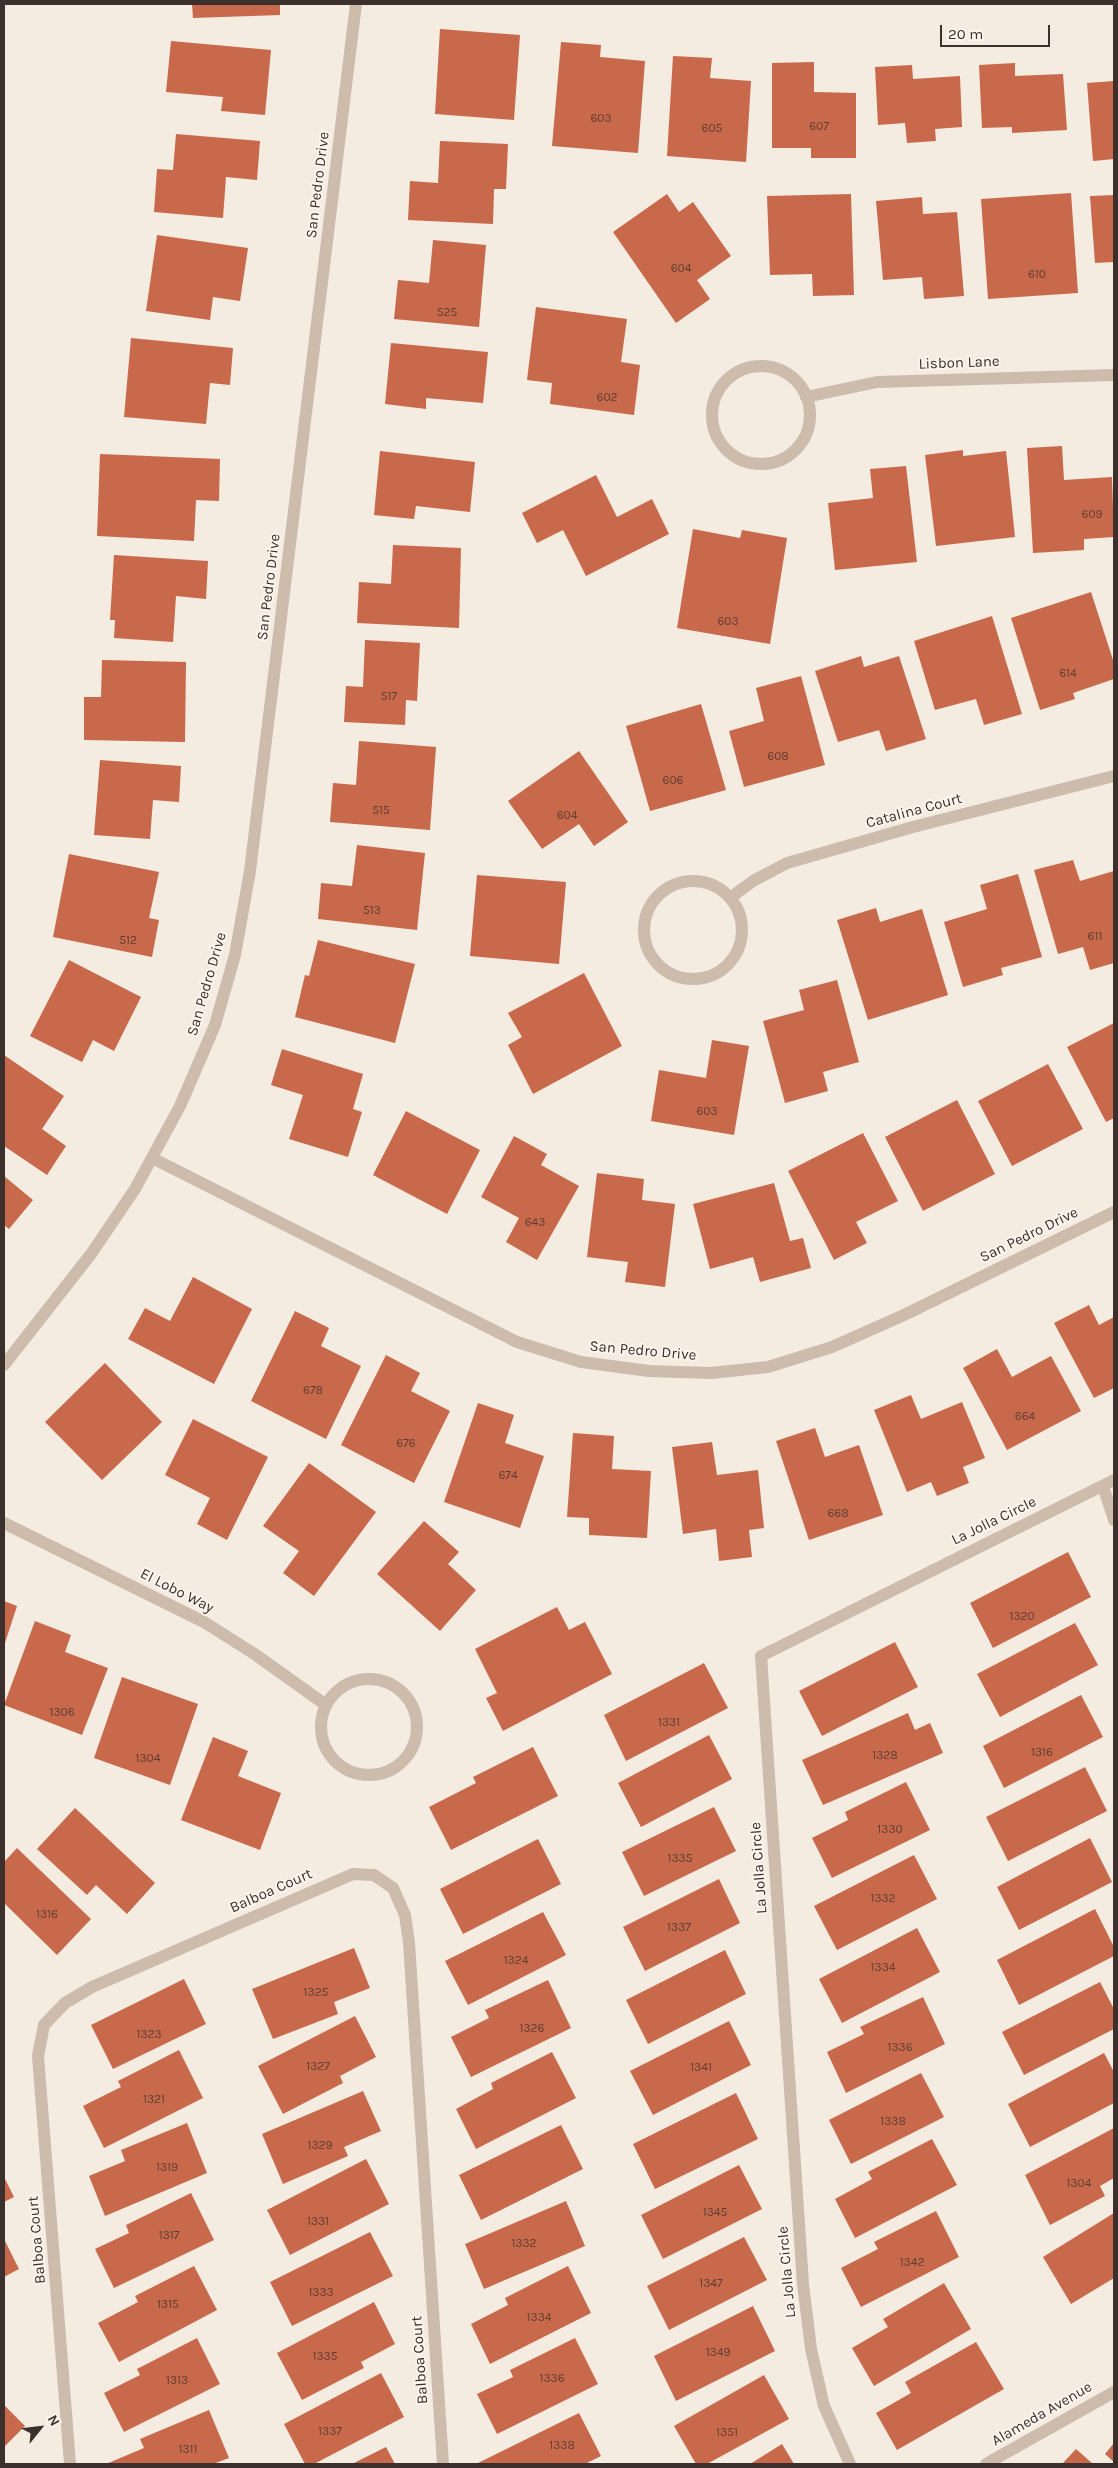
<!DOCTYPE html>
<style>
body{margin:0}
#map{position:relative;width:1118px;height:2468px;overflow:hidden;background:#f4ebe1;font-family:Karla,sans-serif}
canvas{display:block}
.frame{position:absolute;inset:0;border:5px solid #3b302b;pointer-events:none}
.north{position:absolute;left:15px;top:2403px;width:50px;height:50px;-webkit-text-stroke:4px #fbf5ee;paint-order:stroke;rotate:61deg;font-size:14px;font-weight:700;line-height:20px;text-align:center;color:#3b302b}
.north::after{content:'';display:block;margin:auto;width:18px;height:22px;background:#3b302b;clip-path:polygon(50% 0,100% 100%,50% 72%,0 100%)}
.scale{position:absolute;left:940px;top:25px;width:110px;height:22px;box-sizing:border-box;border:2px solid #3b302b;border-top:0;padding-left:6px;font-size:15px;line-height:18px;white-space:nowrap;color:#3b302b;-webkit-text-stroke:4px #fbf5ee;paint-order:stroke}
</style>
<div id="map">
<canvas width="1118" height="2468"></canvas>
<div class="frame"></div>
<div class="north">N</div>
<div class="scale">20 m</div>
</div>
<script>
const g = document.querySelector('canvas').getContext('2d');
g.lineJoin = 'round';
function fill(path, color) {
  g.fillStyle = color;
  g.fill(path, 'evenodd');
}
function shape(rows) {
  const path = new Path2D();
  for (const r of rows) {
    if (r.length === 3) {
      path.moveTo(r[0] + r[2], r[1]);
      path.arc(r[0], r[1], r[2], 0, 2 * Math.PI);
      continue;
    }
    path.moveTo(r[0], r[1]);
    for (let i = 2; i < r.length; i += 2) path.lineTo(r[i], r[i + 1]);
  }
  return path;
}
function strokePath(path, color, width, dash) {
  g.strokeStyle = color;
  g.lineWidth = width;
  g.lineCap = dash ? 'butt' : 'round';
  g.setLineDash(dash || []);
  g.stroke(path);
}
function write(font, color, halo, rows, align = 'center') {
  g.font = font + ' Karla,sans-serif';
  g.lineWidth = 4;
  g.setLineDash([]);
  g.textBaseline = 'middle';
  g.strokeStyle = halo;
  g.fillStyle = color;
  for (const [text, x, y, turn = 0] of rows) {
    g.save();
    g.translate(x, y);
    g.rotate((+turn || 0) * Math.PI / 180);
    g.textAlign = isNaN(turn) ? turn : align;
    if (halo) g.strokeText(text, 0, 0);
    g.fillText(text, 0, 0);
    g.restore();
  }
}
fill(shape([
 [192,4,280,4,280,15,193,18],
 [440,29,520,35,514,120,435,114],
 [171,41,271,50,265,115,221,111,223,97,166,92],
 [561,42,601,45,600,57,645,61,638,153,552,146],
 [673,56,712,58,710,78,751,81,746,162,667,156],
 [814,62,814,92,856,93,856,158,811,158,811,148,772,148,772,63],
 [1015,63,1015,76,1063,74,1067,130,1012,133,1012,127,982,128,979,65],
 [912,65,913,79,960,76,962,127,935,129,936,141,907,143,905,123,878,125,875,67],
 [1114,81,1114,159,1093,161,1087,83],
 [176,134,260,141,257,180,226,177,223,218,154,212,157,169,173,170],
 [440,141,508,144,506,189,494,189,493,224,408,220,410,181,438,183],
 [1071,193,1078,293,988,299,981,199],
 [667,194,679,212,693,202,731,256,697,280,710,299,676,323,613,232],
 [851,194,854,295,813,296,812,274,770,275,767,196],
 [1114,195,1114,262,1095,263,1090,196],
 [922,197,923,214,957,212,964,296,924,299,922,277,883,280,876,201],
 [157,235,248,248,240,301,213,297,210,320,146,311],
 [433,240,486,245,479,327,394,319,398,280,429,283],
 [536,307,627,319,621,362,640,365,634,415,550,404,552,383,527,380],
 [131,338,233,348,230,385,210,383,206,424,124,417],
 [391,343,488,352,483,403,426,398,426,409,385,404],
 [1062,446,1064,480,1112,477,1114,537,1084,539,1084,550,1033,553,1027,448],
 [963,450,963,456,1006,451,1015,537,936,546,925,455],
 [380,451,475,462,470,512,416,506,414,519,374,515],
 [100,454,220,459,219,501,196,500,194,541,97,536],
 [906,466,917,562,835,570,828,503,873,498,870,469],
 [596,475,617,517,652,499,669,534,586,576,563,530,537,543,522,513],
 [693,529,740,538,742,530,787,538,770,644,677,628],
 [393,545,461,548,459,628,357,623,359,582,391,584],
 [114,555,208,561,206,599,176,596,173,642,114,638,115,620,110,620],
 [1091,592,1114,663,1114,679,1073,693,1075,699,1040,710,1011,618],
 [992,616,1022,714,984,725,976,699,935,710,914,641],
 [365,640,420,643,417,701,406,700,405,725,344,722,346,686,363,687],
 [861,656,864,667,899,656,926,739,886,751,879,730,838,742,815,671],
 [102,660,186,662,185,742,84,740,84,697,101,697],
 [801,676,825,765,744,787,729,731,764,721,756,688],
 [701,704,726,790,650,811,626,726],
 [359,741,436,747,430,830,330,822,333,783,356,785],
 [579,751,628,822,594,846,579,824,542,849,508,801],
 [100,760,181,766,179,802,153,800,150,839,94,835],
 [357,845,425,853,417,930,318,919,321,883,352,886],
 [69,854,159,872,149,918,159,920,152,957,53,937],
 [1073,860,1080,881,1114,871,1114,963,1090,970,1083,947,1058,954,1034,870],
 [1018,874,1042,957,1001,968,1003,975,963,987,944,922,987,909,980,885],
 [477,875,566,882,559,964,470,956],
 [876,908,880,922,922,909,948,995,868,1020,837,920],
 [318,940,415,964,395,1043,295,1017,305,975,309,976],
 [69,960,141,997,114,1051,93,1040,82,1062,30,1036],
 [584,973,622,1046,533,1094,508,1045,522,1037,508,1013],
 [837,980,859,1062,823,1072,828,1091,785,1103,763,1021,804,1010,799,990],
 [1114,1023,1114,1118,1106,1122,1067,1047],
 [712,1040,749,1046,734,1135,651,1121,659,1070,706,1078],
 [282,1049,363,1074,353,1109,362,1112,348,1157,289,1139,303,1095,271,1085],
 [4,1055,64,1096,42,1129,66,1146,47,1175,4,1146],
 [1048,1064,1083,1129,1012,1166,978,1101],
 [957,1100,995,1174,923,1211,885,1137],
 [406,1111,480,1150,447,1214,373,1175],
 [863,1133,898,1201,856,1222,867,1243,834,1260,788,1171],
 [514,1136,547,1154,541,1165,579,1186,537,1260,506,1242,519,1218,481,1197],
 [597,1173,644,1179,642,1200,675,1204,665,1287,625,1282,628,1262,587,1257],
 [4,1176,33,1200,9,1229,4,1225],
 [774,1183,790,1241,803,1238,811,1268,760,1282,753,1257,710,1269,693,1204],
 [193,1277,252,1309,214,1384,128,1339,145,1308,170,1321],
 [1089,1305,1099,1325,1114,1317,1114,1388,1094,1398,1054,1323],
 [295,1311,329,1328,321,1346,361,1366,326,1439,251,1401],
 [997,1349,1012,1377,1051,1356,1081,1411,1007,1450,963,1368],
 [386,1355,420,1373,411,1391,450,1411,414,1483,341,1445],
 [105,1363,162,1422,102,1480,45,1422],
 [911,1395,921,1419,962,1402,985,1458,963,1467,969,1483,937,1496,931,1482,907,1492,874,1410],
 [478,1403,514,1415,505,1443,544,1456,520,1528,444,1502],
 [193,1419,268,1457,227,1540,197,1524,210,1498,165,1475],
 [815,1428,825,1457,859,1445,883,1515,809,1540,776,1441],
 [573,1433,614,1436,612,1469,651,1471,647,1538,589,1535,589,1518,567,1517],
 [712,1442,717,1475,758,1470,764,1528,749,1530,752,1557,719,1561,716,1529,683,1534,672,1447],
 [309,1463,376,1512,314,1596,283,1573,299,1551,263,1526],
 [424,1521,459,1552,448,1564,476,1590,440,1631,377,1574],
 [1068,1552,1091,1597,993,1648,970,1603],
 [4,1601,17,1606,4,1646],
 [557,1607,569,1630,585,1622,612,1674,503,1731,486,1698,497,1693,475,1649],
 [35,1621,71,1635,65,1652,108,1668,82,1735,4,1705],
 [1075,1623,1098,1665,1000,1717,977,1674],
 [895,1642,918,1687,822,1736,799,1691],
 [704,1663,728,1708,626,1761,604,1715],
 [122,1677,198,1704,170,1785,94,1758],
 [1081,1695,1103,1737,1004,1788,983,1746],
 [908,1713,915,1730,930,1723,943,1753,823,1805,802,1760],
 [709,1735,732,1779,641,1827,618,1783],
 [213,1737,248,1751,238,1776,281,1793,260,1850,181,1820],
 [533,1747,558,1796,451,1850,429,1807,476,1783,473,1777],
 [1085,1767,1107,1811,1008,1861,986,1817],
 [906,1782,930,1830,832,1878,812,1838,848,1820,845,1812],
 [714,1807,736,1851,644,1896,622,1852],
 [75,1808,155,1883,127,1914,96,1885,87,1895,37,1849],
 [1090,1838,1112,1882,1019,1930,997,1887],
 [538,1839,561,1884,463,1934,440,1889],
 [17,1848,91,1919,57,1955,4,1903,4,1862],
 [914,1855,937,1899,837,1950,814,1906],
 [719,1879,740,1923,645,1971,623,1927],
 [1095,1909,1114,1947,1114,1956,1019,2005,997,1960],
 [543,1912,566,1955,468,2005,445,1961],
 [917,1928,940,1972,842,2023,819,1979],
 [354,1948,370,1988,334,2002,338,2014,273,2039,252,1989],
 [725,1950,746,1994,648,2044,626,2000],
 [184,1979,206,2024,113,2069,91,2025],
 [548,1980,571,2028,471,2077,451,2037,489,2018,485,2010],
 [1100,1982,1114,2009,1114,2029,1024,2075,1002,2032],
 [923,1997,945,2044,846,2093,827,2052,864,2034,860,2027],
 [355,2016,376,2057,340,2076,343,2083,283,2114,258,2066],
 [729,2021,751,2065,653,2115,630,2071],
 [179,2050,203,2098,104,2148,83,2106,121,2087,118,2081],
 [552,2052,576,2098,476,2149,456,2109,493,2089,491,2083],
 [1104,2053,1114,2072,1114,2103,1030,2147,1008,2104],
 [921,2073,944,2117,851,2164,829,2120],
 [363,2091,381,2131,344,2147,348,2156,283,2184,262,2134],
 [736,2093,758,2139,655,2189,633,2144],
 [187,2123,207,2173,105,2216,89,2176,125,2161,121,2150],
 [561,2125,583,2169,481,2220,459,2175],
 [1114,2128,1114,2178,1100,2186,1105,2196,1050,2225,1025,2175],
 [932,2139,957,2185,855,2238,835,2199,872,2179,868,2172],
 [366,2159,389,2204,290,2255,267,2210],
 [739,2165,762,2209,663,2259,641,2215],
 [4,2177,14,2197,4,2202],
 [191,2193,214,2240,114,2288,95,2249,129,2233,126,2225],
 [566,2201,585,2246,484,2289,465,2244],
 [936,2211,959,2257,861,2307,841,2268,878,2249,874,2242],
 [1114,2213,1114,2278,1071,2304,1043,2257],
 [370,2232,393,2276,292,2326,270,2282],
 [744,2237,767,2280,669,2330,647,2286],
 [4,2239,19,2269,4,2277],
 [194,2266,217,2310,119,2362,98,2323,138,2302,135,2296],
 [568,2266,591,2313,490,2364,471,2324,508,2305,505,2298],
 [944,2283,971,2329,874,2386,852,2348,888,2327,883,2319],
 [374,2302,395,2344,361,2362,364,2368,302,2400,277,2353],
 [753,2306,775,2351,676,2401,654,2356],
 [197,2338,220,2384,124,2432,104,2393,140,2375,137,2369],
 [575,2338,598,2384,497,2434,477,2394,513,2377,510,2370],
 [976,2342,1004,2389,897,2450,876,2413,911,2393,905,2382],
 [381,2373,404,2417,314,2464,305,2464,284,2424],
 [764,2375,789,2419,707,2464,696,2464,674,2426],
 [4,2405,25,2426,4,2447],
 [209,2410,229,2458,213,2464,106,2464,144,2448,140,2439],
 [579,2413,601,2456,585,2464,476,2464],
 [1114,2443,1114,2462,1105,2454],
 [782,2444,794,2464,750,2464],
 [386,2447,395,2464,352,2464],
 [1076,2449,1093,2464,1062,2464]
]), '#c8694b');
strokePath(shape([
 [761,415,49],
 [806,397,877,382,1114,375],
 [693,930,49],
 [730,898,753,881,787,863,913,827,1114,776],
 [152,1158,517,1342,581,1362,649,1371,711,1373,768,1367,832,1347,904,1315,1114,1212],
 [4,1365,91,1254,135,1189,180,1106,215,1025,235,955,250,871,356,4],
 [1103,1486,1114,1520],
 [4,1523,204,1622,256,1655,326,1705],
 [369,1727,48],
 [70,2464,38,2056,44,2025,65,2003,92,1987,353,1874,374,1875,393,1888,405,1915,409,1943,443,2464],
 [850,2464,824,2406,811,2349,803,2284,761,1656,1114,1480],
 [986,2464,1114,2392]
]), '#cdbbac', 12);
write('12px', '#5e3e33', null, [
 ["603",601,119],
 ["607",819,127],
 ["605",712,129],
 ["604",681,269],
 ["610",1037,275],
 ["525",447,313],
 ["602",607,398],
 ["609",1092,515],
 ["603",728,622],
 ["614",1068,674],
 ["517",389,697],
 ["608",778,757],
 ["606",673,781],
 ["515",381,811],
 ["604",567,816],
 ["513",372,911],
 ["611",1095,937],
 ["512",128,941],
 ["603",707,1112],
 ["643",535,1223],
 ["678",313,1391],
 ["664",1025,1417],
 ["676",406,1444],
 ["674",508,1476],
 ["668",838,1514],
 ["1320",1022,1617],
 ["1306",62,1713],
 ["1331",669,1723],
 ["1316",1042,1753],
 ["1328",885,1756],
 ["1304",148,1759],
 ["1330",890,1830],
 ["1335",680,1859],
 ["1332",883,1899],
 ["1316",47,1915],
 ["1337",679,1928],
 ["1324",516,1961],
 ["1334",883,1968],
 ["1325",316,1993],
 ["1326",532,2029],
 ["1323",149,2035],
 ["1336",900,2048],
 ["1327",318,2067],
 ["1341",701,2068],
 ["1321",154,2100],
 ["1338",893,2122],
 ["1329",320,2146],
 ["1319",167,2168],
 ["1304",1079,2184],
 ["1345",715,2213],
 ["1331",318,2222],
 ["1317",169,2236],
 ["1332",524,2244],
 ["1342",912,2263],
 ["1347",711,2284],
 ["1333",321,2293],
 ["1315",168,2305],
 ["1334",539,2318],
 ["1349",718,2353],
 ["1335",325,2357],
 ["1336",552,2379],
 ["1313",177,2381],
 ["1337",330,2432],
 ["1351",727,2433],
 ["1338",562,2446],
 ["1311",188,2450]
]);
write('15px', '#3b302b', '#fbf5ee', [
 ["San Pedro Drive",318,185,-83],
 ["Lisbon Lane",959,363,-2],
 ["San Pedro Drive",269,587,-83],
 ["Catalina Court",914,811,-15],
 ["San Pedro Drive",207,984,-74],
 ["San Pedro Drive",1029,1235,-26],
 ["San Pedro Drive",643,1351,5],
 ["La Jolla Circle",994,1521,-26],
 ["El Lobo Way",177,1591,27],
 ["La Jolla Circle",759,1868,-94],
 ["Balboa Court",271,1891,-24],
 ["Balboa Court",37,2240,-95],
 ["La Jolla Circle",787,2272,-95],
 ["Balboa Court",420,2360,-94],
 ["Alameda Avenue",1042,2414,-30]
]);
</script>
